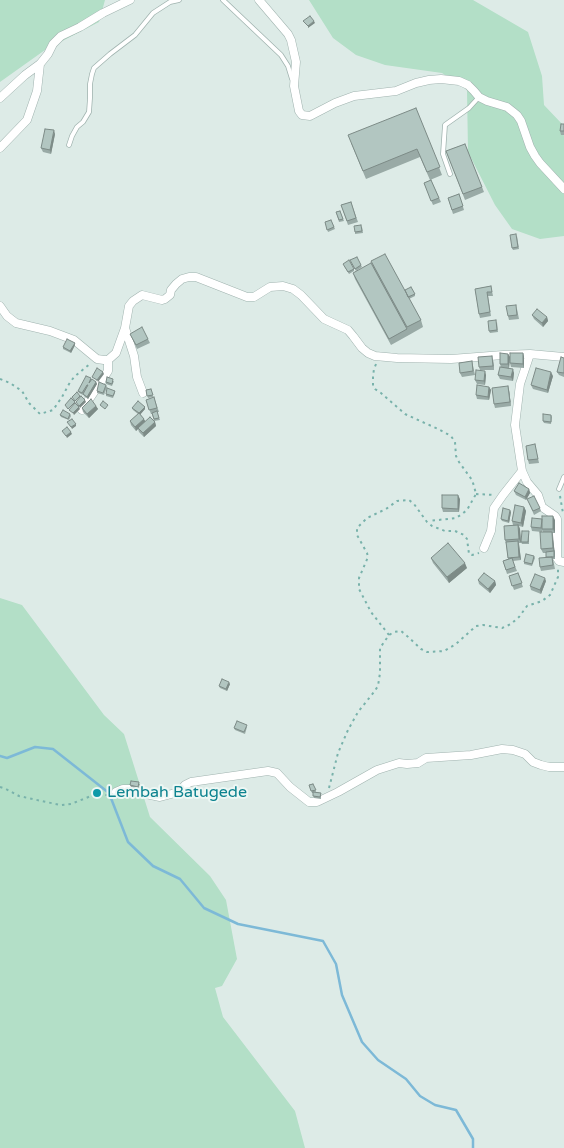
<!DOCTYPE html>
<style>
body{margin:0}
canvas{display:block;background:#ddebe7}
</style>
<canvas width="564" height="1148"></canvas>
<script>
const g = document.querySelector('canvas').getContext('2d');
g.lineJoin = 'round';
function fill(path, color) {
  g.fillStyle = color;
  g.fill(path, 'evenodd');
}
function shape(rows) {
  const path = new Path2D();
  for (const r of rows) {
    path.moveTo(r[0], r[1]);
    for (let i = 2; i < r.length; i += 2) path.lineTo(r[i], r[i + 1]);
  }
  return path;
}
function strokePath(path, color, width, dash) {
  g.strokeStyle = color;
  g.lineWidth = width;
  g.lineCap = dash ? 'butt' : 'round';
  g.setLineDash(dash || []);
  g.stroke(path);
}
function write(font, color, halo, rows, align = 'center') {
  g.font = font + ' "Varela Round",sans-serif';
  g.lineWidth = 4;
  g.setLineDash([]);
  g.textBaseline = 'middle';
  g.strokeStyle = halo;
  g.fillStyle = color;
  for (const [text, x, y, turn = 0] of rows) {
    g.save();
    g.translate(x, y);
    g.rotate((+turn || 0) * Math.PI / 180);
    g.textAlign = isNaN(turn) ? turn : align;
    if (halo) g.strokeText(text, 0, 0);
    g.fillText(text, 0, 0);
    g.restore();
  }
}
fill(shape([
 [0,0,105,0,99,22,45,50,0,82],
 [309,0,473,0,528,32,542,76,544,105,563,125,564,137,564,236,540,239,512,229,495,205,468,152,467,90,442,73,385,65,356,55,333,38],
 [0,598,22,605,104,715,124,734,150,817,210,876,226,900,237,959,222,986,215,988,223,1017,295,1111,305,1148,0,1148]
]), '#b3dfc7');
strokePath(shape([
 [0,756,7,758,35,747,53,749,109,793,128,842,153,866,180,879,204,908,238,924,323,941,336,964,342,995,362,1042,378,1060,406,1079,420,1096,435,1105,456,1110,473,1139,473,1148]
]), '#7db9d7', 2.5);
const service = shape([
 [223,0,281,55,288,66,292,79],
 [69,145,72,136,77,127,83,122,89,112,90,98,90,84,92,74,94,68,110,54,135,35,153,13,170,2,179,0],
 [450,174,443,154,445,125,469,108,479,97],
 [559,489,564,477]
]);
const minor = shape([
 [259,0,288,34,291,40,296,62,294,86,299,111,302,115,310,116,335,103,354,96,396,91,416,83,429,80,441,79,459,81,468,85,474,91,479,97,487,101,507,107,517,115,521,121,530,147,535,156,540,163,564,189],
 [0,98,25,75,40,64,48,54,53,44,61,36,80,27,103,13,130,0],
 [0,148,27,120,37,91,40,64],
 [0,306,7,316,16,323,50,331,74,340,97,359,104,360,108,360,116,353,125,328,129,306,133,301,142,295,162,300,165,299,170,295,171,290,176,284,182,279,189,277,196,277,247,297,254,297,270,287,283,286,293,289,301,295,324,319,348,330,353,336,362,348,368,353,375,356,397,358,451,359,503,355,530,354,564,357],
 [125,328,134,356,137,377,143,393],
 [530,354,520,384,515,425,522,471,527,482,538,495,542,507,555,516,557,519,557,558,559,561,564,562],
 [82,410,108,371,108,360],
 [484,548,491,531,494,508,503,495,522,471],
 [116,792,123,789,132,789,141,793,160,797,179,792,185,785,191,782,268,771,277,773,290,787,309,802,317,802,338,792,377,770,399,763,407,764,418,763,426,758,471,755,502,749,513,750,525,754,533,762,541,765,549,767,564,767]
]);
strokePath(service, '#a0b3af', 5.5);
strokePath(minor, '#a0b3af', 9);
strokePath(shape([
 [376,364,374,369,373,376,373,386,375,389,381,393,405,414,438,429,451,436,455,442,456,456,459,462,472,480,474,486,476,494,467,510,462,514,456,518,429,521],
 [0,379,10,383,22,391,29,403,40,414,53,410,62,397,69,384,74,377,91,363],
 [476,494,494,495],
 [560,496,563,513],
 [389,635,371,612,359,589,359,578,368,557,367,553,357,535,357,528,367,518,386,509,397,501,409,500,414,504,427,522,432,526,445,531,455,531,464,535,467,539,469,554,472,555,479,553],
 [0,787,6,789,19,796,46,802,61,805,71,804,96,794,106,795,110,794],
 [329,788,338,753,348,730,358,712,374,692,378,686,380,673,380,648,389,635,394,632,401,631,406,635,421,649,427,652,444,651,456,644,476,626,483,625,502,628,511,624,519,617,527,606,542,601,550,595,558,577,558,568]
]), '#79b2ab', 2, [2.5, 4]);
strokePath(service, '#fff', 4);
strokePath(minor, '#fff', 8);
fill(shape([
 [416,108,442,175,430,180,420,157,366,179,351,143],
 [564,124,564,135,561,135,560,131],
 [55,134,51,154,43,152,41,148],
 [465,144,484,192,465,200,446,151],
 [431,180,441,202,433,205,424,183],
 [459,194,464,210,453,214,448,198],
 [351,202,358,222,348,225,341,205],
 [340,211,344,221,339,222,336,212],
 [331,220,335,229,328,232,325,222],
 [362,227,363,233,355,234,355,232],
 [517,236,519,249,513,250,512,248],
 [371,261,405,290,415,294,415,296,409,299,421,320,423,327,409,335,407,331,409,335,391,345,355,279,353,273,373,267],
 [351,262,361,265,362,267,356,271],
 [344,266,354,269,354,271,349,274],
 [491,286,493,296,488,296,491,316,480,318,479,314,475,289],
 [517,309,519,319,509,320,508,316],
 [532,315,547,317,548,321,543,327,534,319],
 [497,322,498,332,490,333,489,331],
 [130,334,148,339,150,343,137,349],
 [75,345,71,353,63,349,63,347],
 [523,353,524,357,524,368,511,367,510,363],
 [508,354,510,357,509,368,514,373,513,381,500,379,498,375,501,367,500,364],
 [564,358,564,377,559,375,557,372],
 [493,360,494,370,480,370,486,375,485,385,477,384,475,380,480,370,479,367],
 [472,361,475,375,462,377,460,373],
 [553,376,548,393,533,389,531,385],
 [91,378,91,380,96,382,97,384,88,399,84,396,83,394,83,395,79,393,78,391],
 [114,381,112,386,106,384,106,382],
 [106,385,107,387,104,395,97,393,97,391],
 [508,386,509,390,511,406,495,408,494,404],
 [489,387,491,390,489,400,477,399,476,395],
 [151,389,153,397,148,398,146,390],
 [115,391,115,393,113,398,106,396,106,394],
 [154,397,159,412,157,412,160,420,154,421,152,414,151,414,146,400],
 [96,406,98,409,89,418,83,412,82,408],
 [132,408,145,409,140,414,145,421,155,422,156,426,144,437,139,432,138,429,136,431,131,425,130,421,138,414,133,410],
 [70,414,71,416,69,420,61,417,60,415],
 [551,415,552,417,551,424,544,423,543,421],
 [535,444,539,463,529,464,528,460],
 [529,489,530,493,526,500,516,495,514,491],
 [460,499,459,512,443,512,442,508],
 [529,503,540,508,541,511,534,515],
 [524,507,526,511,523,527,519,526,520,529,521,543,519,543,521,560,513,561,517,571,507,574,503,561,508,559,506,544,505,540,513,525,512,521],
 [511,512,509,523,502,521,501,519],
 [555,520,555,533,552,533,555,553,555,559,553,559,555,569,541,571,540,567,546,558,546,553,543,553,541,549,543,532,543,530,542,532,532,531,531,527],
 [529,533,529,544,522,544,521,542],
 [534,556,535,558,532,566,524,564,524,562],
 [431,558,467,568,449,583,433,563],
 [518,573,523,587,514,590,509,576],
 [478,580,495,581,496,585,490,593,479,584],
 [546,581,541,594,531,590,530,586],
 [230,684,227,691,220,688,219,686],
 [247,727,245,734,235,730,234,728],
 [140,784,139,789,131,787,130,785],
 [313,784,316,792,315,792,321,793,321,799,314,798,313,793,312,793,309,785]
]), '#99aaa6');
fill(shape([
 [314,21,315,23,308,28,308,26],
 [54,130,55,134,51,154,50,150],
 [547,317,548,321,543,327,542,323],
 [75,343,75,345,71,353,70,351],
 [523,353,524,357,524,368,523,364],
 [508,354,510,357,509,368,508,364],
 [492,356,493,360,494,370,493,366],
 [513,369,514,373,513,381,511,377],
 [485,371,486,375,485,385,484,381],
 [103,372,104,374,98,382,97,380],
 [551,372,553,376,548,393,547,390],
 [96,382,97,384,88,399,87,397],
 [508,386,509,390,511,406,510,402],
 [489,387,491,390,489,400,488,397],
 [85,400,86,402,80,408,79,406],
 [96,406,98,409,89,418,87,414],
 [79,407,80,409,74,415,73,413],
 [145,407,145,409,140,415,139,413],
 [144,419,146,423,138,428,138,429,136,431,135,427],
 [155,422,156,426,144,437,143,433],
 [76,424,76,426,72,429,71,427],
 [71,432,72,434,67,438,66,436],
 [529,489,530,493,526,500,525,497],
 [458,495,460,499,459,512,458,509],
 [524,507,526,511,523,527,521,523],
 [510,510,511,512,509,523,508,521],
 [553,516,555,520,555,533,553,529],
 [518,525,520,529,521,543,519,539],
 [552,532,553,535,555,559,553,548],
 [518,541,519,545,521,560,519,557],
 [465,563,467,568,449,583,447,577],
 [545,578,546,581,541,594,540,590],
 [495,581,496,585,490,593,488,589],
 [229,682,230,684,227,691,226,689]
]), '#7d8b87');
const building = shape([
 [310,16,314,21,308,26,303,21,310,16],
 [416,108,440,167,427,172,417,149,363,171,348,135,416,108],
 [561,124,564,124,564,131,560,131,561,124],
 [45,129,54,130,50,150,41,148,45,129],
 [465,144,482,187,463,194,446,151,465,144],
 [431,180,439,198,431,201,424,183,431,180],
 [459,194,463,206,452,210,448,198,459,194],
 [351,202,356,218,347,221,341,205,351,202],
 [340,211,343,219,339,220,336,212,340,211],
 [331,220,334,227,327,230,325,222,331,220],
 [361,225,362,231,355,232,354,226,361,225],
 [516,234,518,247,512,248,510,235,516,234],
 [385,254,421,320,407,327,371,261,385,254],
 [357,257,361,265,355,269,350,260,357,257],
 [349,260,354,269,348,272,343,264,349,260],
 [371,263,407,329,389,339,353,273,371,263],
 [491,286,492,292,487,292,490,312,479,314,475,289,491,286],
 [411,287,415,294,408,297,405,290,411,287],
 [516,305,517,315,508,316,506,306,516,305],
 [537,309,547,317,542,323,532,315,537,309],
 [496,320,497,330,489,331,488,321,496,320],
 [142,327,148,339,136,345,130,334,142,327],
 [67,339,75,343,70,351,63,347,67,339],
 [500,353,508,354,508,364,500,364,500,353],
 [510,353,523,353,523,364,510,363,510,353],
 [492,356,493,366,479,367,478,357,492,356],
 [561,357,564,358,564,373,557,372,561,357],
 [472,361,473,371,460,373,459,363,472,361],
 [500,367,513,369,511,377,498,375,500,367],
 [97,368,103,372,97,380,92,377,97,368],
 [536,368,551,372,547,390,531,385,536,368],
 [476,370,485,371,484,381,475,380,476,370],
 [86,376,91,378,89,383,92,379,96,382,87,397,83,394,88,385,87,385,82,393,78,391,86,376],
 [107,377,113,379,112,384,106,382,107,377],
 [99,382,106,385,103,393,97,391,99,382],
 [477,385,489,387,488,397,476,395,477,385],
 [508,386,510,402,494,404,492,388,508,386],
 [107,388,115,391,113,396,106,394,107,388],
 [151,389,153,395,147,396,146,390,151,389],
 [77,392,80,396,75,401,72,397,77,392],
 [81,396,85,400,79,406,76,402,81,396],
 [154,397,157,408,149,410,146,400,154,397],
 [71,398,75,402,68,409,65,405,71,398],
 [91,399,96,406,87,414,82,408,91,399],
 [103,401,108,405,105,409,100,405,103,401],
 [138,401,145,407,139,413,132,408,138,401],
 [75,403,79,407,73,413,69,410,75,403],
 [63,410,70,414,68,419,60,415,63,410],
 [157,411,159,418,154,419,152,413,157,411],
 [139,413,144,419,135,427,130,421,139,413],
 [543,414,551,415,551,422,543,421,543,414],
 [150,417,155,422,143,433,138,428,150,417],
 [72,419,76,424,71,427,67,422,72,419],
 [67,427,71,432,66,436,62,431,67,427],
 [535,444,538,459,528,460,526,446,535,444],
 [519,483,529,489,525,497,514,491,519,483],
 [442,495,458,495,458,509,442,508,442,495],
 [534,496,540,508,533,511,527,499,534,496],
 [515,505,524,507,521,523,512,521,515,505],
 [503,508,510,510,508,521,501,519,503,508],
 [542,516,553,516,553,529,542,529,542,516],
 [532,518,542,519,541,528,531,527,532,518],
 [518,525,519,539,505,540,504,526,518,525],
 [522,531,529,531,528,542,521,542,522,531],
 [540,532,552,532,553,548,541,549,540,532],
 [518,541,519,557,508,558,506,542,518,541],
 [448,543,465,563,447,577,431,558,448,543],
 [554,551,554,557,546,557,546,552,554,551],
 [526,554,534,556,532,564,524,562,526,554],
 [552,557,553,565,540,567,539,558,552,557],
 [512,558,515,567,506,570,503,561,512,558],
 [484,573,495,581,488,589,478,580,484,573],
 [518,573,522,583,512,586,509,576,518,573],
 [535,574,545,578,540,590,530,586,535,574],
 [222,679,229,682,226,689,219,686,222,679],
 [237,721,247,725,244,732,234,728,237,721],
 [131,781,139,782,138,787,130,785,131,781],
 [313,784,316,790,311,791,309,785,313,784],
 [313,792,321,793,320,797,313,796,313,792]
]);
fill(building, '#b2c6c1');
strokePath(building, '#7d8b87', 1);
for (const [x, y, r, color] of [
 [97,793,5,"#0f9aa8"]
]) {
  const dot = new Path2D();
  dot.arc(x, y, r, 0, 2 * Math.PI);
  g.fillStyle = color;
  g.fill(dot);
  strokePath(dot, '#edf7f4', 2);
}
write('16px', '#0d838f', '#edf7f4', [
 ["Lembah Batugede",107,793]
], 'left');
</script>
